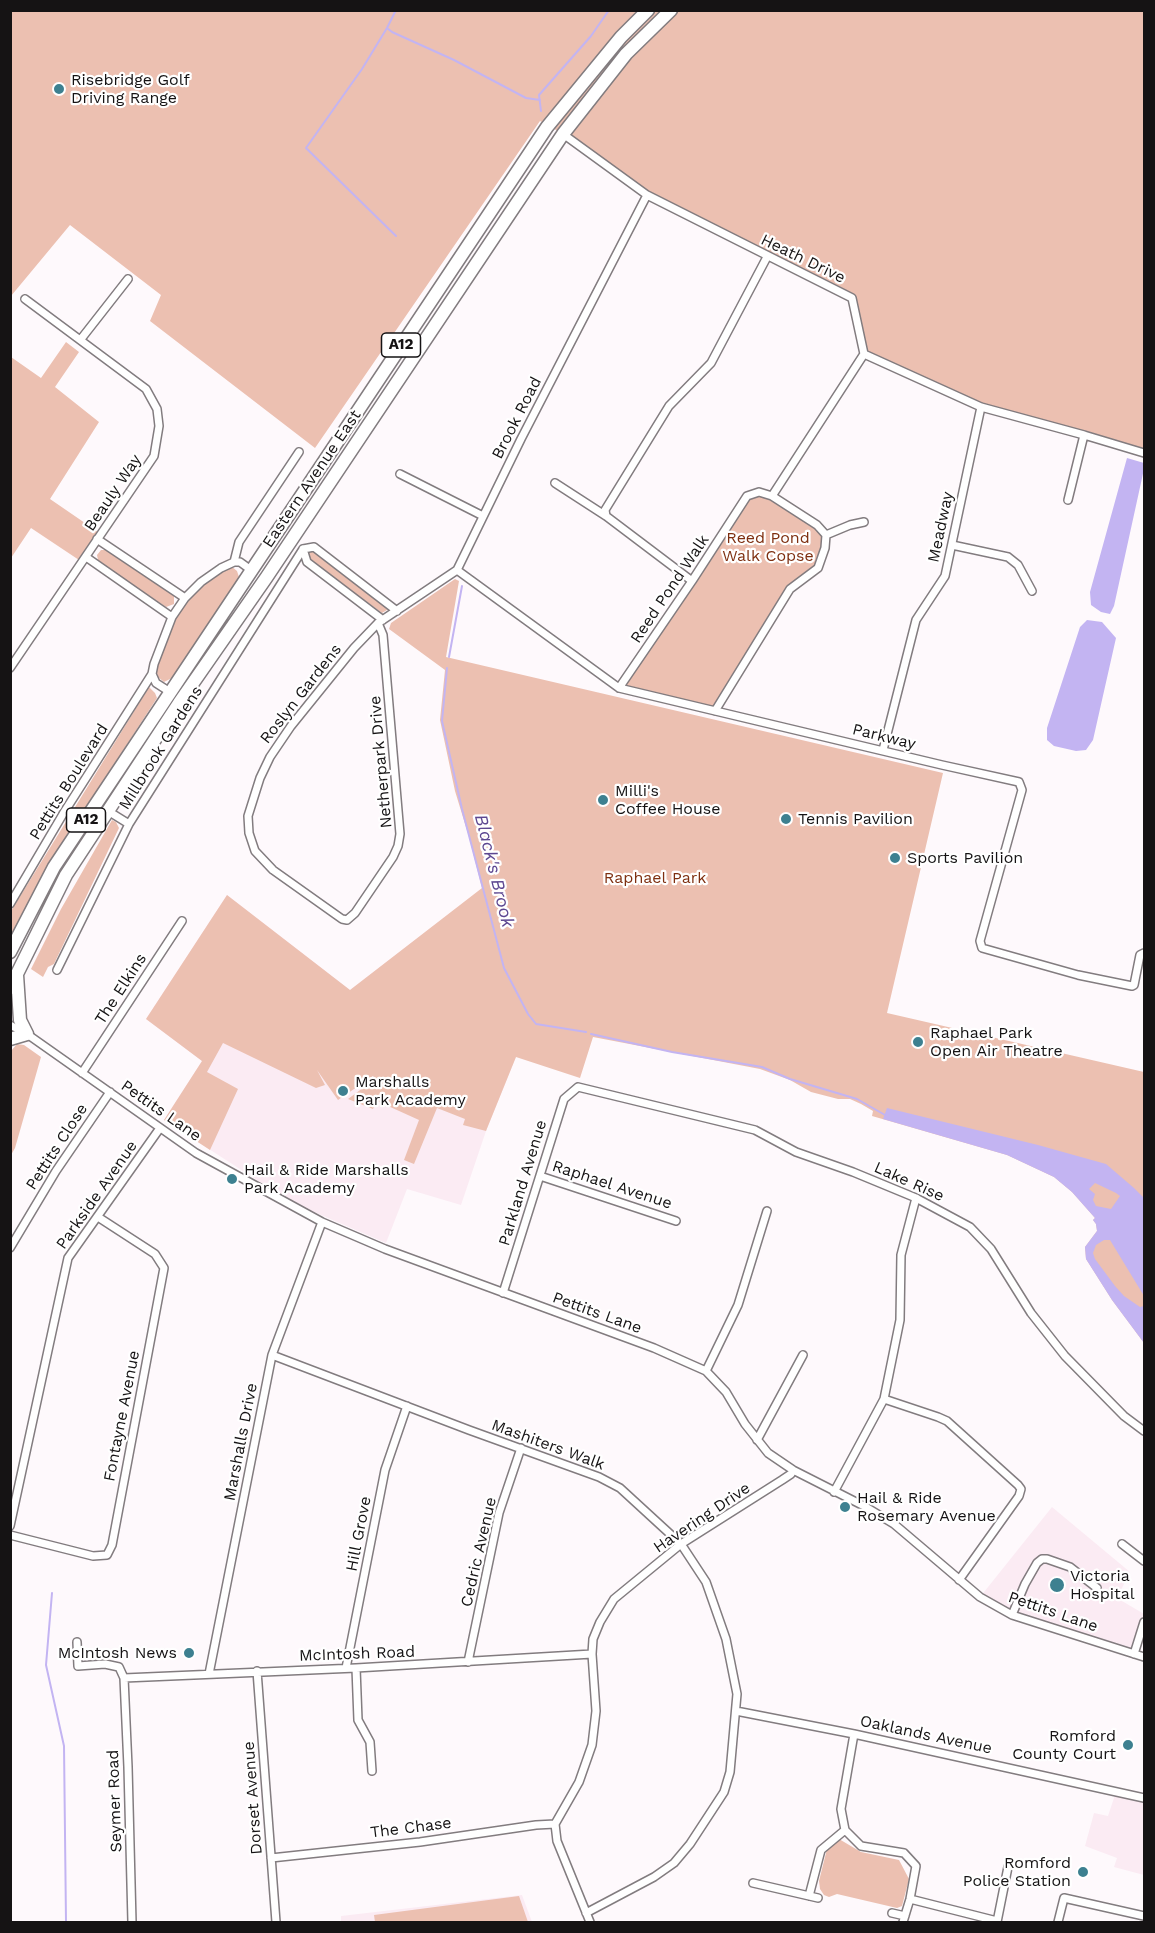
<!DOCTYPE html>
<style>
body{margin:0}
#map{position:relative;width:1155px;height:1933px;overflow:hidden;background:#fef9fc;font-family:"Work Sans",sans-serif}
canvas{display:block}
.frame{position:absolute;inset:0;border:12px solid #151314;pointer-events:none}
</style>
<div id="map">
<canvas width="1155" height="1933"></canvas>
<div class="frame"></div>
</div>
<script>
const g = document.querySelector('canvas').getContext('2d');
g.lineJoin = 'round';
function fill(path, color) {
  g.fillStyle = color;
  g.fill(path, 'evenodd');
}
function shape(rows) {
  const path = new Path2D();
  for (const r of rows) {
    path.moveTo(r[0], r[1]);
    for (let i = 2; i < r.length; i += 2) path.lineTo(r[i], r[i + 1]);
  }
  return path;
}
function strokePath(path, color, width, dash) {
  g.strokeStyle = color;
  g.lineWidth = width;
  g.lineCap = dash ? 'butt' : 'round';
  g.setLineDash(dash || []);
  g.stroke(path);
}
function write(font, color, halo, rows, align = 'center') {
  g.font = font + ' "Work Sans",sans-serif';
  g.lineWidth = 4.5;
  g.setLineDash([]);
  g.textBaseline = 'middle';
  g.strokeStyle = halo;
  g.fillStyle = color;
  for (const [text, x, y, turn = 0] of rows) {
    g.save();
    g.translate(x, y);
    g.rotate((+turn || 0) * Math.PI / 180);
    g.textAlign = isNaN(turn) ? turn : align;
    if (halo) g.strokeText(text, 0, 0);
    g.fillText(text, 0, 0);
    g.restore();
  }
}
fill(shape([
 [479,891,516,1057,486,1131,461,1205,407,1189,386,1243,291,1202,164,1120,202,1061,146,1019,227,895,350,990],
 [1052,1507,1130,1572,1117,1598,1144,1614,1144,1622,1134,1654,1012,1615,980,1597],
 [1116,1792,1144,1798,1144,1875,1114,1867,1117,1858,1085,1846,1094,1813,1108,1816],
 [522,1895,532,1922,341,1922,341,1916]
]), '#fbebf3');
fill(shape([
 [11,11,1144,11,1144,453,981,407,864,354,852,298,647,195,563,134,540,121,315,448,150,321,161,295,70,225,11,296],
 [66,342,79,352,55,387,99,422,50,499,101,534,82,562,31,528,11,558,11,357,41,378],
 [759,492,772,496,826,535,818,568,790,589,715,711,619,688,747,496],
 [101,550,108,550,174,596,174,604,166,607,100,563,98,560,97,555],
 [313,551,388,605,387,610,382,613,310,560,308,557,309,553],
 [231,566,237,571,239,577,172,678,164,682,158,677,156,670,173,622,189,600,201,587],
 [455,579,459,581,446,657,943,773,887,1013,1144,1072,1144,1343,1112,1300,1086,1259,1085,1247,1097,1231,1096,1224,1093,1220,1095,1218,1072,1192,1054,1177,1007,1155,872,1116,873,1111,861,1104,850,1099,838,1099,811,1092,790,1080,760,1069,593,1037,580,1078,516,1057,486,1131,463,1125,465,1119,437,1108,414,1164,404,1160,419,1120,377,1101,373,1109,348,1099,375,1079,373,1076,338,1100,317,1070,325,1085,316,1088,223,1043,207,1072,238,1089,210,1150,164,1120,202,1061,146,1019,227,895,350,990,482,888,469,837,455,791,440,720,445,670,389,629,391,623],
 [149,687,155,693,157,698,73,828,33,894,11,935,11,911],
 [112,820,116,822,119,828,54,964,48,967,43,977,31,969,61,909],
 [17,1044,24,1045,41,1057,15,1148,11,1155,11,1051],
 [839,1839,861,1852,899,1860,909,1879,902,1906,897,1908,837,1894,829,1897,824,1895,820,1889,819,1881,827,1849],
 [519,1896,528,1922,375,1922,374,1915]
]), '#ecc0b1');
fill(shape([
 [1127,458,1144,463,1144,469,1114,606,1110,614,1101,612,1091,605,1090,592],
 [1087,620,1102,622,1116,638,1093,740,1086,750,1076,751,1054,746,1047,740,1047,728,1080,627],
 [887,1108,1038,1145,1106,1164,1134,1188,1144,1198,1144,1296,1110,1240,1104,1240,1096,1245,1093,1253,1095,1259,1115,1286,1124,1296,1140,1307,1144,1306,1144,1343,1112,1300,1086,1259,1085,1247,1097,1231,1096,1224,1093,1220,1095,1218,1072,1192,1054,1177,1007,1155,883,1119],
 [1095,1183,1116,1193,1120,1196,1111,1209,1096,1206,1093,1200,1095,1194,1089,1189]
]), '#c3b4f2');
strokePath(shape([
 [396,10,387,28,392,32,454,60,526,98,540,100],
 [387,28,362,69,306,148,396,236],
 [541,111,539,95,591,36,609,10],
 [449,657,462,586],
 [447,668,442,721,462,809,504,968,528,1014,536,1024,586,1032],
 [591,1034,672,1052,762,1067,790,1079,857,1099,885,1115],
 [52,1593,46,1665,64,1746,66,1922]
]), '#c3b4f2', 2);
const street = shape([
 [563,134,647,195,852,298,864,354,981,407,1084,435,1144,453],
 [81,339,128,279],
 [400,474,483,516],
 [555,483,606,516,692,581],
 [1068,500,1084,435],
 [606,516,605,510,669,406,711,363,767,257],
 [826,535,850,525,864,522],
 [97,539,185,598],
 [952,545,1008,557,1018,565,1032,591],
 [303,549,314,547,397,611],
 [303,549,307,562,383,620],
 [86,557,172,617],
 [234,562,240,562,251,570],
 [457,570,619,688,942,765,1019,782,1022,790,980,941,982,948,1078,975,1132,986,1134,985,1140,955,1144,953],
 [378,623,383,635,400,834,398,846,393,857,355,913,347,920,342,919,273,870,255,851,249,833,248,816,260,778,270,757,291,726,354,648,378,623,457,570,521,439,647,195],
 [10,668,154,456,159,426,157,409,146,389,25,299],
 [152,674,156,683,170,692],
 [619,688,692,581,747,496,759,492,772,496,864,354],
 [715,711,790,589,818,568,825,548,826,535,817,525,772,496],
 [883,750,916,620,945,576,981,407],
 [108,811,129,824],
 [10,904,63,814,152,674,154,664,172,617,185,598,201,582,221,568,234,562,239,542,299,452],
 [57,970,129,824,303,549],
 [10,1025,27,1034,196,1153,322,1222,385,1249,654,1348,706,1371,726,1392,745,1424,768,1453,793,1470,864,1506,894,1524,980,1597,1012,1615,1144,1657],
 [82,1073,182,921],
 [540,1176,676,1221],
 [10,1248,56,1171,110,1092],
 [503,1293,564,1099,578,1087,755,1130,796,1152,853,1172,916,1198,970,1227,991,1249,1031,1313,1065,1356,1124,1416,1144,1431],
 [272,1355,469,1430,599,1477,620,1488,681,1544,706,1582,726,1639,737,1694,730,1772,724,1792,690,1844,674,1863,654,1877,586,1913],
 [706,1371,738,1305,767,1211],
 [884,1399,938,1417,947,1421,1018,1485,1021,1489,1019,1496,959,1580],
 [757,1440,803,1355],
 [834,1492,884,1399,900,1320,901,1255,916,1198],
 [10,1526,68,1258,160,1128],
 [10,1535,93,1556,107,1555,112,1545,164,1268,155,1254,98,1217],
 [1122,1544,1144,1561],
 [1012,1615,1025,1584,1037,1563,1042,1559,1047,1559,1070,1567,1097,1588],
 [77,1642,78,1666,105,1664,119,1667,124,1678,128,1767,132,1922],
 [1134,1654,1144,1622],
 [468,1662,499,1513,521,1448],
 [346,1668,385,1470,407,1406],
 [356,1668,358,1720,370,1742,372,1771],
 [257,1671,276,1922],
 [209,1674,272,1355,322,1222],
 [124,1678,356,1668,592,1654],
 [736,1711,854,1734,1144,1798],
 [854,1734,841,1809,845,1830,861,1846,904,1853,916,1866,910,1899,903,1922],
 [271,1858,420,1842,536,1825,555,1824],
 [753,1883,818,1898],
 [809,1896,821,1850,845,1830],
 [910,1899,997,1921],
 [892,1913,905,1916],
 [590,1922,557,1841,555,1824,579,1782,592,1745,596,1711,592,1654,593,1639,600,1622,614,1599,681,1544,782,1480,791,1474,793,1470],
 [997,1922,1008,1867],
 [1058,1922,1064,1898,1144,1916]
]);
const highway = shape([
 [10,952,54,867,547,127,621,37,648,10],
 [10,988,66,875,179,703,266,578,563,134,626,54,671,10],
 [10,1039,27,1034,20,1020,17,975]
]);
strokePath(street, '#827c7f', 10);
strokePath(highway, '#827c7f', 15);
strokePath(street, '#fff', 7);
strokePath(highway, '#fff', 12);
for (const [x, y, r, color] of [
 [59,89,6,"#3d8090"],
 [603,800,6,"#3d8090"],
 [786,819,6,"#3d8090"],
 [895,858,6,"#3d8090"],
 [918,1042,6,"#3d8090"],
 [343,1091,6,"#3d8090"],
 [232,1179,6,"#3d8090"],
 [845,1507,6,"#3d8090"],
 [1057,1585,8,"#3d8090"],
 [189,1653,6,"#3d8090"],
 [1128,1745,6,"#3d8090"],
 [1083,1872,6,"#3d8090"]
]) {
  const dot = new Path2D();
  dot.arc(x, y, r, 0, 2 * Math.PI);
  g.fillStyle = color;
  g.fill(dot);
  strokePath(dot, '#fff', 2);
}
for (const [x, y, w] of [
 [401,345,39],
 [86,820,39]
]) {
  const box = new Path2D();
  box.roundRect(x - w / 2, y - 12, w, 24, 4.5);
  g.fillStyle = '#fff';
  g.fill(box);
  strokePath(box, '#151314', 1.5);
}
write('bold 15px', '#151314', null, [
 ["A12",401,345],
 ["A12",86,820]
]);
write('16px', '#151314', '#fff', [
 ["Risebridge Golf",71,80],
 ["Driving Range",71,98],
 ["Milli's",615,791],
 ["Coffee House",615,809],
 ["Tennis Pavilion",798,819],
 ["Sports Pavilion",907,858],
 ["Raphael Park",930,1033],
 ["Open Air Theatre",930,1051],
 ["Marshalls",355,1082],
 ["Park Academy",355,1100],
 ["Hail & Ride Marshalls",244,1170],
 ["Park Academy",244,1188],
 ["Hail & Ride",857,1498],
 ["Rosemary Avenue",857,1516],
 ["Victoria",1070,1576],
 ["Hospital",1070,1594],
 ["McIntosh News",177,1653,"right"],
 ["Romford",1116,1736,"right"],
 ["County Court",1116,1754,"right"],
 ["Romford",1071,1863,"right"],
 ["Police Station",1071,1881,"right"]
], 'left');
write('16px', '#151314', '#fff', [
 ["Heath Drive",803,259,26],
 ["Brook Road",517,418,-63],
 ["Eastern Avenue East",312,479,-56],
 ["Beauly Way",113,493,-56],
 ["Meadway",941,527,-78],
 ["Reed Pond Walk",670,589,-56],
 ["Roslyn Gardens",301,694,-52],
 ["Parkway",884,737,14],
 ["Millbrook Gardens",161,748,-58],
 ["Netherpark Drive",381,762,-95],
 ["Pettits Boulevard",69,782,-58],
 ["The Elkins",121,989,-57],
 ["Pettits Lane",161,1111,35],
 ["Pettits Close",57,1147,-57],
 ["Lake Rise",909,1182,24],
 ["Parkland Avenue",523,1183,-73],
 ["Raphael Avenue",612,1185,18],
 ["Parkside Avenue",97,1195,-55],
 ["Pettits Lane",597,1313,20],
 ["Fontayne Avenue",122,1416,-79],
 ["Marshalls Drive",241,1442,-79],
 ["Mashiters Walk",548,1445,20],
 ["Havering Drive",702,1518,-34],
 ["Hill Grove",359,1534,-79],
 ["Cedric Avenue",479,1552,-77],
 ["Pettits Lane",1053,1612,19],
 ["McIntosh Road",357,1654,-2],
 ["Oaklands Avenue",926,1735,12],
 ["Dorset Avenue",253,1798,-94],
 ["Seymer Road",115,1801,-92],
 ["The Chase",411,1828,-7]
]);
write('16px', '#7e2f10', '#fff', [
 ["Reed Pond",768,538],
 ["Walk Copse",768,556],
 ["Raphael Park",655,878]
]);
write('italic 18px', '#5d4791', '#fff', [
 ["Black's Brook",494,871,76]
]);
</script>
